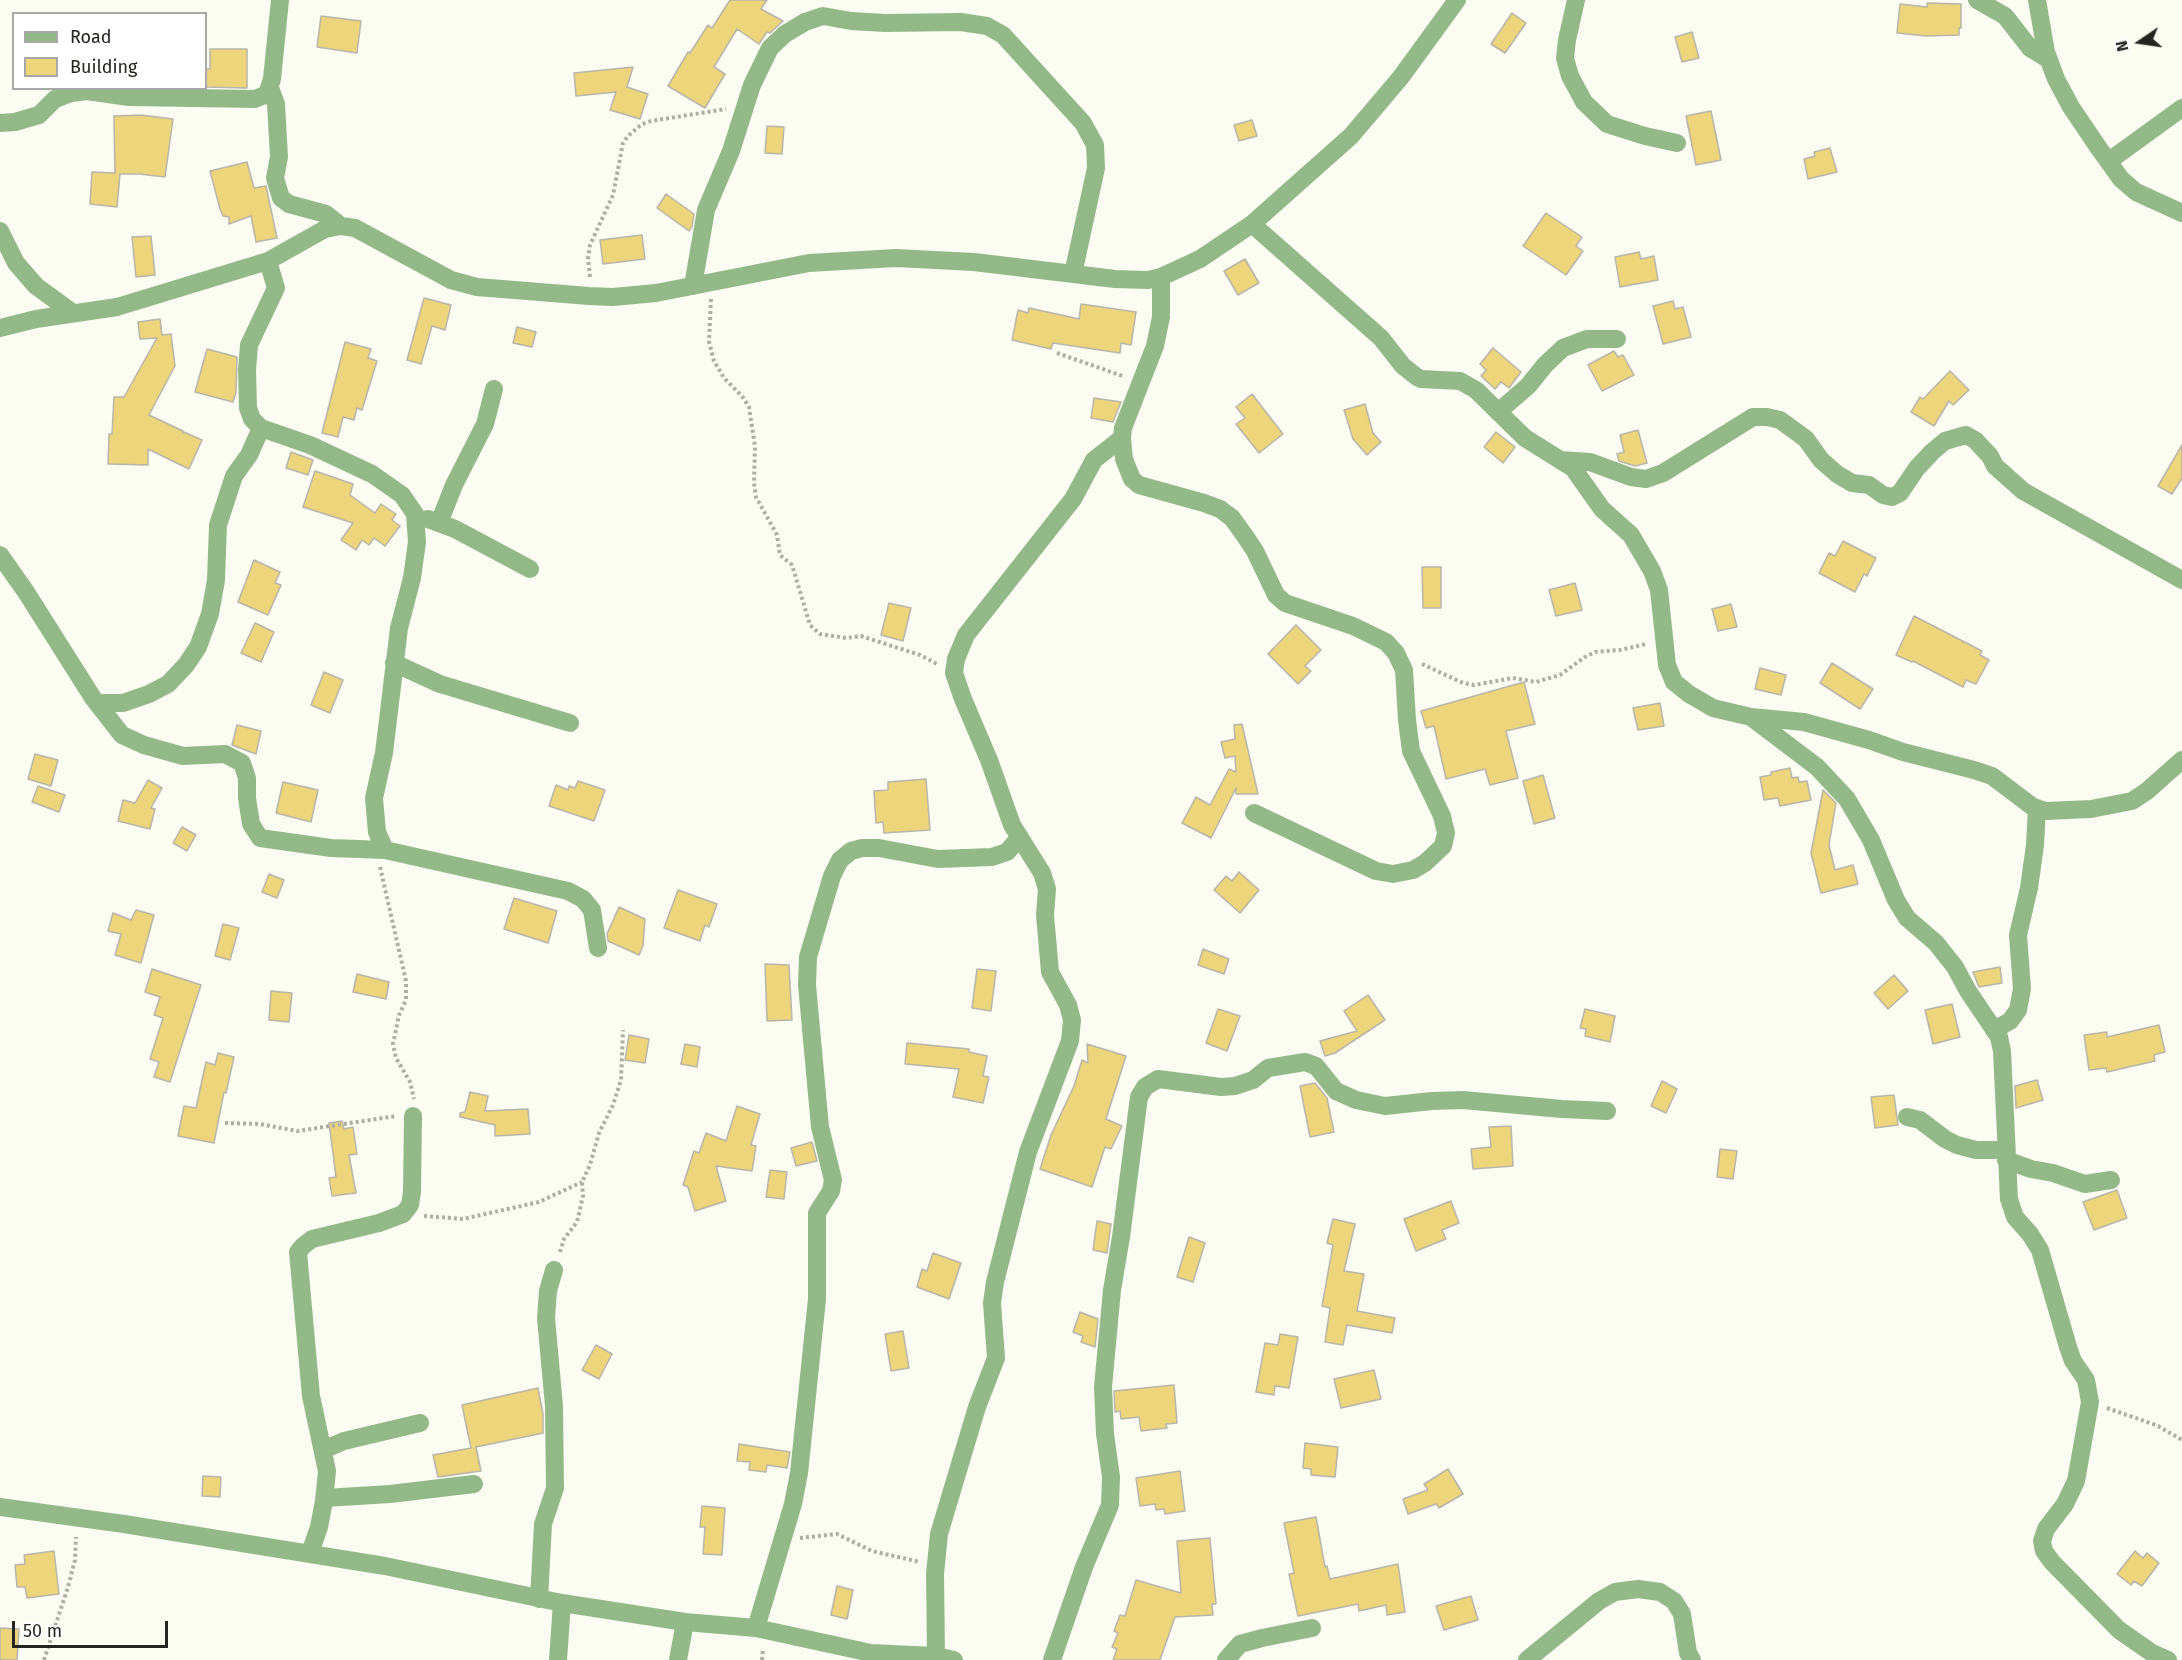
<!DOCTYPE html>
<style>
body{margin:0}
#map{position:relative;width:2182px;height:1660px;overflow:hidden;background:#fbfdf2;font-family:"Fira Sans",sans-serif}
canvas{display:block}
.legend{position:absolute;left:12px;top:12px;width:195px;height:78px;box-sizing:border-box;background:#fff;border:2px solid #a8a8a7;margin:0;padding:8px 10px;list-style:none;font-size:18px;color:#252622}
.legend li{display:flex;align-items:center;gap:12px;height:30px}
.legend b{width:30px;border:2px solid #a8a8a7}
.north{position:absolute;left:2110px;top:12px;width:60px;height:60px;-webkit-text-stroke:4px #fff;paint-order:stroke;rotate:257deg;font-size:16px;font-weight:700;line-height:24px;text-align:center;color:#252622}
.north::after{content:'';display:block;margin:auto;width:21px;height:27px;background:#252622;clip-path:polygon(50% 0,100% 100%,50% 72%,0 100%)}
.scale{position:absolute;left:12px;top:1621px;width:156px;height:27px;box-sizing:border-box;border:3px solid #252622;border-top:0;padding-left:8px;font-size:18px;line-height:21px;white-space:nowrap;color:#252622;-webkit-text-stroke:4px #fff;paint-order:stroke}
</style>
<div id="map">
<canvas width="2182" height="1660"></canvas>
<ul class="legend">
<li><b style="height:8px;background:#94b989"></b>Road</li>
<li><b style="height:16px;background:#ecd57a"></b>Building</li>
</ul>
<div class="north">N</div>
<div class="scale">50 m</div>
</div>
<script>
const g = document.querySelector('canvas').getContext('2d');
g.lineJoin = 'round';
function fill(path, color) {
  g.fillStyle = color;
  g.fill(path, 'evenodd');
}
function shape(rows) {
  const path = new Path2D();
  for (const r of rows) {
    path.moveTo(r[0], r[1]);
    for (let i = 2; i < r.length; i += 2) path.lineTo(r[i], r[i + 1]);
  }
  return path;
}
function strokePath(path, color, width, dash) {
  g.strokeStyle = color;
  g.lineWidth = width;
  g.lineCap = dash ? 'butt' : 'round';
  g.setLineDash(dash || []);
  g.stroke(path);
}
const building = shape([
 [730,0,767,0,761,9,783,21,770,33,767,32,759,44,737,29,714,67,725,74,705,108,668,86,688,52,690,53,708,25,712,28,730,0],
 [1927,3,1961,4,1961,28,1959,28,1959,35,1926,36,1897,33,1900,4,1927,7,1927,3],
 [1512,13,1526,23,1505,53,1491,44,1512,13],
 [321,16,361,21,357,53,317,47,321,16],
 [1692,32,1699,58,1682,62,1675,37,1692,32],
 [210,49,247,49,247,88,206,87,206,69,210,69,210,49],
 [633,67,627,87,648,94,640,119,610,110,616,92,576,96,574,73,633,67],
 [1711,111,1721,160,1696,165,1686,116,1711,111],
 [141,115,173,119,165,177,139,174,120,174,117,207,90,204,92,172,115,173,114,116,141,115],
 [1252,120,1257,136,1239,141,1234,125,1252,120],
 [767,126,784,127,782,154,765,153,767,126],
 [1830,148,1837,172,1808,179,1804,159,1815,156,1814,152,1830,148],
 [247,162,254,188,266,186,277,238,256,242,251,216,229,224,229,217,223,216,220,209,210,171,247,162],
 [666,194,694,214,692,227,689,231,657,208,666,194],
 [1546,213,1582,237,1576,246,1583,251,1566,275,1523,246,1546,213],
 [642,235,645,259,603,264,600,240,642,235],
 [151,236,155,275,136,277,132,237,151,236],
 [1639,252,1641,259,1654,256,1658,280,1620,287,1615,257,1639,252],
 [1245,259,1259,283,1238,295,1224,271,1245,259],
 [424,298,451,305,445,330,432,326,421,364,407,360,424,298],
 [1673,301,1675,309,1683,307,1691,337,1663,344,1653,306,1673,301],
 [1081,304,1136,312,1131,345,1121,343,1120,353,1053,343,1051,349,1012,340,1018,310,1028,313,1029,308,1079,319,1081,304],
 [160,319,162,335,171,334,175,366,149,415,183,431,183,433,184,432,202,440,189,469,148,449,148,465,108,464,109,434,112,434,114,397,124,397,157,338,140,339,138,322,160,319],
 [517,327,536,332,532,347,513,343,517,327],
 [345,342,371,349,368,358,377,361,362,410,357,408,354,420,343,417,338,437,322,433,345,342],
 [1493,348,1521,372,1509,388,1501,382,1495,389,1481,376,1486,370,1480,364,1493,348],
 [207,349,237,357,236,392,233,402,195,392,207,349],
 [1614,351,1618,357,1623,355,1634,375,1602,391,1588,365,1614,351],
 [1950,371,1969,390,1953,405,1949,401,1934,426,1911,412,1920,397,1923,399,1950,371],
 [1252,394,1283,434,1259,453,1236,424,1245,418,1236,407,1252,394],
 [1094,398,1121,402,1113,422,1091,418,1094,398],
 [1365,404,1373,433,1381,442,1367,455,1353,439,1344,410,1365,404],
 [1638,430,1647,463,1635,466,1619,461,1617,454,1624,452,1620,435,1638,430],
 [1496,432,1515,447,1503,463,1484,447,1496,432],
 [2182,445,2182,478,2172,494,2158,486,2182,445],
 [291,452,313,460,308,475,286,468,291,452],
 [315,471,353,484,350,495,375,513,381,504,396,514,392,520,400,526,385,546,374,538,369,545,362,540,356,550,341,540,353,523,303,507,315,471],
 [1843,541,1876,558,1867,576,1864,574,1855,592,1819,573,1829,553,1835,556,1843,541],
 [254,560,280,572,275,583,281,585,268,615,238,602,254,560],
 [1422,567,1441,567,1441,608,1423,608,1422,567],
 [1575,583,1582,610,1556,616,1549,590,1575,583],
 [889,603,911,608,903,641,881,635,889,603],
 [1731,604,1737,627,1718,631,1712,609,1731,604],
 [1914,616,1982,651,1980,655,1989,660,1976,684,1966,680,1963,687,1913,661,1912,662,1896,655,1914,616],
 [255,623,274,632,261,662,241,653,255,623],
 [1296,625,1321,650,1305,666,1311,671,1298,684,1268,654,1296,625],
 [1832,663,1873,689,1860,709,1820,683,1832,663],
 [1760,668,1786,675,1781,695,1755,689,1760,668],
 [324,672,343,680,330,713,311,705,324,672],
 [1524,682,1535,724,1506,731,1518,778,1490,785,1485,769,1446,779,1434,726,1426,728,1421,711,1524,682],
 [1660,703,1664,726,1638,730,1633,708,1660,703],
 [1242,724,1258,794,1236,794,1236,788,1211,838,1182,823,1196,797,1210,805,1229,769,1236,772,1235,756,1225,758,1221,742,1235,739,1234,725,1242,724],
 [237,725,261,731,256,754,232,745,237,725],
 [35,754,58,760,51,786,28,779,35,754],
 [1790,768,1792,778,1798,777,1799,782,1807,781,1811,800,1780,806,1778,798,1764,800,1760,777,1771,775,1771,772,1790,768],
 [1543,775,1555,818,1534,824,1523,781,1543,775],
 [926,779,930,830,884,833,883,822,876,823,874,791,888,790,888,782,926,779],
 [148,780,162,788,151,808,155,809,150,829,118,821,123,800,135,803,148,780],
 [578,781,605,790,594,821,549,806,556,785,568,790,569,786,575,788,578,781],
 [283,782,318,790,311,822,276,813,283,782],
 [38,786,65,795,59,812,32,802,38,786],
 [1823,790,1836,803,1829,845,1835,870,1853,865,1858,884,1821,893,1811,853,1823,790],
 [182,827,196,835,187,851,173,843,182,827],
 [1239,872,1259,890,1240,913,1214,890,1226,876,1232,881,1239,872],
 [269,874,284,880,277,898,262,892,269,874],
 [678,890,717,904,709,927,705,925,700,941,664,928,678,890],
 [514,898,557,911,548,943,504,929,514,898],
 [619,907,645,919,643,946,639,955,608,941,607,934,619,907],
 [136,910,154,915,141,963,115,955,121,934,108,931,113,913,131,920,136,910],
 [223,924,239,928,230,960,215,956,223,924],
 [1203,949,1229,959,1224,974,1198,965,1203,949],
 [765,964,789,965,792,1020,767,1021,765,964],
 [2000,967,2002,983,1979,987,1973,972,2000,967],
 [152,969,201,985,170,1082,154,1077,159,1062,150,1059,163,1018,154,1015,160,997,145,992,152,969],
 [977,969,996,971,991,1011,972,1008,977,969],
 [357,974,389,982,386,999,353,992,357,974],
 [1894,975,1908,991,1888,1009,1874,993,1894,975],
 [271,991,292,993,289,1022,269,1020,271,991],
 [1368,995,1385,1020,1335,1053,1325,1056,1320,1041,1357,1031,1344,1011,1368,995],
 [1952,1004,1960,1037,1933,1044,1925,1010,1952,1004],
 [1218,1009,1240,1016,1227,1051,1206,1043,1218,1009],
 [1585,1009,1615,1016,1610,1042,1585,1036,1586,1029,1580,1028,1585,1009],
 [2159,1025,2165,1052,2154,1055,2155,1061,2107,1072,2106,1068,2089,1070,2084,1035,2107,1032,2107,1037,2159,1025],
 [629,1035,649,1039,645,1063,625,1060,629,1035],
 [907,1043,969,1049,969,1052,987,1056,983,1076,989,1077,983,1103,953,1097,959,1069,905,1064,907,1043],
 [685,1044,700,1047,697,1067,681,1064,685,1044],
 [1087,1044,1126,1056,1106,1119,1122,1126,1111,1149,1105,1147,1092,1187,1040,1169,1051,1135,1074,1086,1082,1060,1088,1063,1087,1044],
 [218,1053,234,1057,226,1093,224,1092,214,1143,178,1136,184,1106,196,1108,206,1062,215,1065,218,1053],
 [2037,1080,2043,1100,2016,1108,2015,1086,2037,1080],
 [1662,1081,1677,1089,1666,1113,1651,1106,1662,1081],
 [1315,1083,1327,1098,1334,1132,1310,1137,1300,1086,1315,1083],
 [470,1092,488,1096,485,1111,528,1109,530,1134,495,1136,495,1125,460,1117,460,1113,465,1112,470,1092],
 [1894,1095,1898,1125,1875,1128,1871,1097,1894,1095],
 [737,1106,760,1114,751,1145,756,1146,752,1171,716,1166,726,1201,695,1211,688,1187,683,1185,694,1151,699,1153,706,1133,726,1141,737,1106],
 [342,1121,344,1129,353,1127,357,1154,349,1155,356,1193,332,1196,329,1178,336,1177,329,1123,342,1121],
 [1511,1126,1513,1166,1473,1169,1471,1149,1491,1147,1489,1127,1511,1126],
 [812,1142,817,1161,796,1166,791,1148,812,1142],
 [1720,1149,1737,1151,1733,1179,1717,1177,1720,1149],
 [770,1170,787,1172,784,1199,766,1197,770,1170],
 [2117,1190,2127,1218,2094,1230,2083,1202,2117,1190],
 [1451,1201,1459,1223,1442,1230,1446,1239,1416,1251,1404,1219,1451,1201],
 [1333,1219,1355,1224,1344,1271,1364,1274,1357,1311,1395,1318,1392,1333,1347,1325,1343,1345,1325,1342,1330,1308,1322,1306,1333,1245,1327,1243,1333,1219],
 [1097,1221,1111,1224,1107,1253,1093,1250,1097,1221],
 [1189,1237,1205,1243,1193,1282,1177,1277,1189,1237],
 [933,1253,961,1263,949,1299,917,1287,922,1269,927,1271,933,1253],
 [1080,1312,1098,1319,1095,1347,1081,1342,1083,1336,1073,1332,1080,1312],
 [903,1331,909,1368,891,1371,885,1334,903,1331],
 [1280,1334,1298,1337,1289,1388,1275,1386,1274,1395,1256,1392,1265,1343,1278,1345,1280,1334],
 [596,1345,612,1354,599,1379,582,1370,596,1345],
 [1374,1370,1381,1399,1341,1408,1334,1379,1374,1370],
 [1174,1385,1177,1423,1166,1424,1167,1428,1141,1431,1139,1417,1121,1419,1120,1411,1115,1412,1114,1391,1174,1385],
 [538,1388,543,1414,543,1433,476,1447,481,1471,438,1477,433,1455,471,1448,462,1405,538,1388],
 [1305,1443,1338,1447,1335,1477,1311,1475,1311,1469,1303,1468,1305,1443],
 [739,1444,790,1452,787,1468,767,1465,766,1472,749,1470,750,1462,737,1461,739,1444],
 [1448,1469,1463,1494,1439,1508,1436,1504,1408,1514,1403,1499,1428,1490,1424,1484,1448,1469],
 [1180,1471,1185,1511,1165,1514,1164,1509,1156,1510,1155,1504,1140,1506,1136,1478,1180,1471],
 [203,1476,221,1477,220,1497,202,1496,203,1476],
 [702,1506,725,1508,722,1555,703,1554,705,1527,700,1527,702,1506],
 [1316,1517,1325,1567,1327,1566,1330,1579,1398,1564,1405,1612,1387,1615,1386,1605,1359,1611,1358,1604,1298,1616,1289,1574,1294,1573,1284,1523,1316,1517],
 [1210,1538,1216,1604,1212,1604,1213,1615,1175,1617,1160,1660,1113,1660,1117,1649,1112,1647,1118,1633,1114,1631,1120,1615,1125,1616,1136,1580,1181,1593,1177,1541,1210,1538],
 [54,1551,59,1594,27,1598,25,1587,17,1587,15,1565,25,1564,24,1555,54,1551],
 [2135,1551,2143,1558,2147,1553,2159,1563,2142,1586,2134,1581,2131,1585,2117,1574,2135,1551],
 [837,1586,853,1590,847,1619,831,1615,837,1586],
 [1471,1596,1478,1620,1444,1630,1436,1606,1471,1596],
 [0,1628,19,1629,17,1660,0,1660,0,1628]
]);
fill(building, '#ecd57a');
strokePath(building, '#b8b5ab', 1.5);
strokePath(shape([
 [590,277,588,259,590,245,613,195,623,143,628,136,642,124,651,121,726,109],
 [711,299,709,342,714,361,724,378,742,396,749,407,755,446,754,483,756,497,777,535,780,555,792,565,810,625,820,634,846,638,861,636,920,655,937,664],
 [1057,353,1125,377],
 [1422,664,1463,683,1474,685,1513,678,1536,682,1560,675,1585,657,1595,652,1620,650,1646,644],
 [380,867,406,981,406,1000,399,1015,393,1044,396,1058,410,1082,414,1099],
 [225,1123,260,1124,297,1131,396,1116],
 [424,1216,463,1219,539,1202,582,1182],
 [560,1252,564,1239,577,1222,583,1196,582,1182,590,1165,599,1133,613,1105,621,1080,623,1030],
 [2107,1408,2158,1426,2182,1440],
 [800,1538,837,1534,872,1551,920,1562],
 [44,1660,68,1587,75,1560,76,1537],
 [762,1660,763,1649]
]), '#adafa6', 4, [3, 3]);
strokePath(shape([
 [1576,0,1567,40,1565,58,1570,76,1584,102,1607,124,1645,136,1677,143],
 [1977,0,2005,16,2030,48,2048,59],
 [2037,0,2046,52,2056,79,2071,107,2098,147,2121,179,2136,192,2182,213],
 [270,88,276,104,279,157,275,178,281,198,289,204,326,214,341,226],
 [0,123,15,122,39,115,55,99,71,93,87,91,129,97,255,99,267,94,272,79,280,0],
 [2109,161,2182,108],
 [1252,224,1381,338,1403,366,1417,377,1421,379,1460,381,1476,390,1525,438,1573,468,1602,509,1631,535,1652,571,1659,590,1667,665,1674,682,1689,694,1713,708,1751,717,1804,722,1869,740,1903,752,1974,770,1992,776,2033,807,2046,811,2091,809,2132,801,2147,791,2182,760],
 [0,231,16,263,36,286,73,313],
 [268,261,276,288,249,345,247,370,248,408,252,419,261,428,310,445,372,474,402,495,415,514,417,542,412,578,399,628,384,753,374,798,377,832,385,850],
 [1161,277,1161,317,1155,346,1123,428,1122,438,1124,459,1132,479,1139,485,1204,503,1220,509,1232,518,1245,536,1255,551,1276,595,1285,603,1353,626,1386,642,1396,653,1404,670,1407,720,1411,751,1442,816,1446,833,1443,846,1425,863,1413,870,1393,874,1376,871,1254,813],
 [693,286,706,210,731,151,752,85,770,48,785,34,805,22,823,16,851,21,885,23,961,22,987,26,1003,35,1083,123,1095,145,1096,168,1073,274],
 [0,328,36,319,117,307,268,261,325,229,341,226,355,228,451,280,477,287,589,296,613,297,656,293,809,263,896,258,974,262,1115,279,1148,280,1161,277,1200,259,1252,224,1351,136,1401,77,1457,0],
 [1498,412,1528,386,1545,365,1563,348,1587,339,1617,339],
 [1560,460,1590,462,1631,477,1646,479,1663,473,1753,417,1767,417,1780,420,1806,439,1821,460,1837,474,1852,483,1869,485,1883,495,1892,497,1900,493,1917,468,1932,452,1945,441,1966,435,1975,440,1990,456,1995,466,2023,491,2182,580],
 [428,519,455,529,530,569],
 [439,523,454,485,485,424,494,389],
 [0,555,26,592,93,698,122,735,144,745,183,756,225,754,242,763,247,778,247,798,251,824,260,838,331,848,385,850,568,891,583,899,592,910,598,948],
 [394,663,440,684,570,723],
 [97,703,123,703,149,694,168,684,186,665,198,647,210,614,216,580,218,525,234,476,249,455,261,428],
 [1751,717,1817,767,1847,799,1871,840,1896,900,1907,918,1936,943,1955,967,1968,991,1999,1037,2002,1051,2009,1199,2015,1217,2030,1234,2040,1250,2068,1347,2073,1361,2086,1380,2090,1402,2076,1481,2065,1504,2046,1529,2042,1541,2044,1551,2052,1562,2119,1630,2152,1653,2168,1660],
 [1994,1030,2010,1021,2018,1010,2022,989,2018,935,2029,888,2035,845,2037,808],
 [1907,1117,1920,1120,1945,1139,1957,1145,1976,1150,2006,1150],
 [2006,1160,2031,1169,2053,1173,2085,1184,2111,1180],
 [323,1450,344,1441,420,1423],
 [325,1498,390,1494,474,1484],
 [0,1507,124,1524,385,1566,562,1603,685,1622,756,1628,871,1653,936,1656,954,1660],
 [310,1553,319,1527,324,1501,327,1471,311,1396,298,1252,303,1246,312,1239,379,1223,403,1214,410,1205,412,1192,413,1116],
 [539,1599,543,1524,555,1488,554,1406,546,1318,548,1291,554,1270],
 [756,1628,793,1504,799,1473,817,1299,817,1213,831,1191,833,1180,820,1127,807,985,808,957,832,876,840,860,851,851,862,848,879,848,938,859,992,857,1007,852,1020,837],
 [936,1656,935,1574,939,1534,977,1407,996,1358,992,1303,995,1282,1028,1152,1070,1041,1072,1020,1068,1005,1050,972,1045,915,1047,889,1042,873,1012,825,989,760,963,699,954,673,956,659,966,635,1073,499,1094,460,1122,438],
 [558,1660,562,1603],
 [678,1660,685,1622],
 [1052,1660,1084,1567,1110,1505,1111,1477,1105,1434,1103,1387,1112,1290,1121,1237,1139,1097,1145,1087,1158,1079,1221,1087,1235,1086,1253,1080,1268,1068,1305,1062,1316,1066,1336,1091,1356,1100,1385,1106,1432,1101,1463,1100,1562,1109,1607,1111],
 [1226,1660,1240,1644,1262,1638,1312,1628],
 [1527,1660,1599,1601,1615,1592,1638,1589,1660,1592,1674,1601,1682,1614,1688,1653,1692,1660]
]), '#94b989', 18);
</script>
